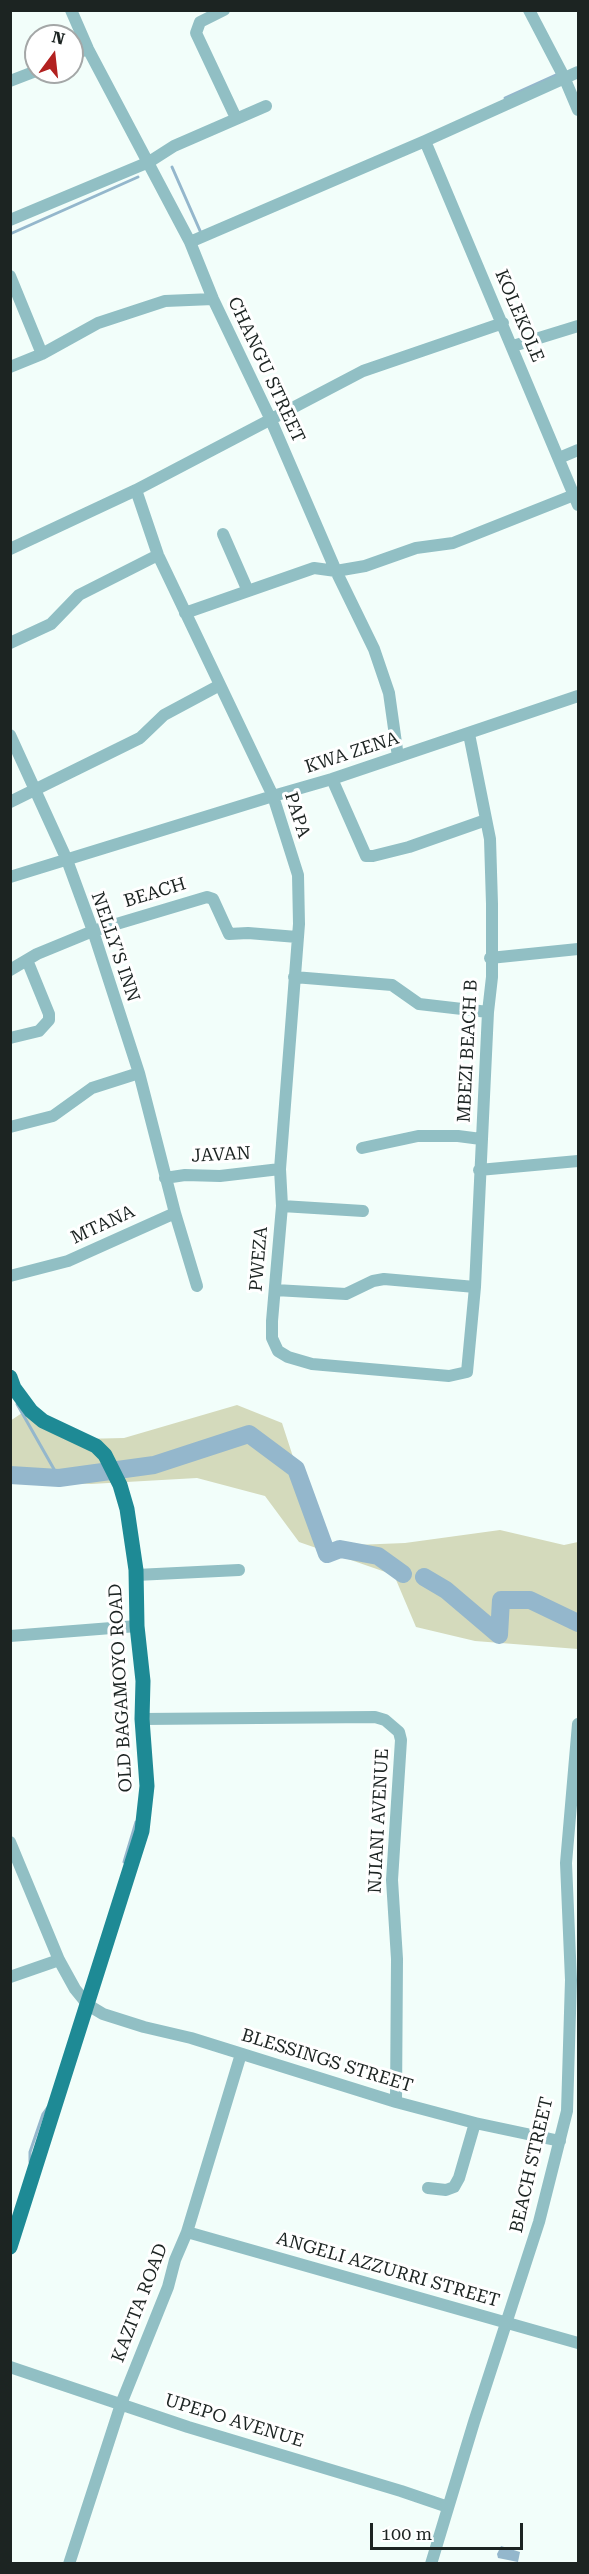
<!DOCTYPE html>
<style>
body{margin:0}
#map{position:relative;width:589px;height:2574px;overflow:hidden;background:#f2fefa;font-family:"Roboto Serif",serif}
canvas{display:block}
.frame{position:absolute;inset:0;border:12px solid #1c2422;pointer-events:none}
.north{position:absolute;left:24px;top:24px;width:60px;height:60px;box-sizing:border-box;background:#fff;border:2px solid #a4a7a7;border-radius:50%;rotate:15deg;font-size:16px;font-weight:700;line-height:24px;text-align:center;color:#1c2422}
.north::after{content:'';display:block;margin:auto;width:21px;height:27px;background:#b22120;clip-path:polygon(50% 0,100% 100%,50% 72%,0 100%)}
.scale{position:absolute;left:370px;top:2523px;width:153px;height:27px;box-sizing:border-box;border:3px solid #1c2422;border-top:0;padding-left:8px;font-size:18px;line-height:21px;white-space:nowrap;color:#1c2422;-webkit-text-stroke:4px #fff;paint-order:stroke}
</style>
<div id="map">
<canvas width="589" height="2574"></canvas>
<div class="frame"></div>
<div class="north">N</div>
<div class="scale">100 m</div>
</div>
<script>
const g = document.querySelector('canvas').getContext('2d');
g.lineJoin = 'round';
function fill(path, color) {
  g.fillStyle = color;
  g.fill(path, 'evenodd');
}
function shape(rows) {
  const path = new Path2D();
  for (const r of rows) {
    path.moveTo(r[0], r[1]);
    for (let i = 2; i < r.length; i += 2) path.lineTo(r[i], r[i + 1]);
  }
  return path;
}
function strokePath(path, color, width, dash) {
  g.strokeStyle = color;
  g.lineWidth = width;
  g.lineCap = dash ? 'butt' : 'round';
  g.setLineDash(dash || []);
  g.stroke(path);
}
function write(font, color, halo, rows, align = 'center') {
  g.font = font + ' "Roboto Serif",serif';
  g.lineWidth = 6;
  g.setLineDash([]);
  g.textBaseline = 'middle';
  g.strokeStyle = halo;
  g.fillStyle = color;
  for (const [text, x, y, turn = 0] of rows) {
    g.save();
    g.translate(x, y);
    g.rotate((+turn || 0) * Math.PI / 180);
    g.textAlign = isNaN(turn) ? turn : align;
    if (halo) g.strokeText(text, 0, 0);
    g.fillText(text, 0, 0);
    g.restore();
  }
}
fill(shape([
 [237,1405,282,1423,321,1543,330,1551,355,1545,405,1543,500,1530,564,1545,578,1542,578,1649,475,1641,416,1627,394,1575,299,1542,265,1496,197,1478,91,1484,11,1480,10,1421,28,1409,81,1439,124,1438]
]), '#d4dabc');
fill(shape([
 [501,2546,520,2552,518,2562,498,2558,497,2554]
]), '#94b7cc');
strokePath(shape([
 [505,98,558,74],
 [172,167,201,233],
 [10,234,138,177],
 [17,1404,59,1478],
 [124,1862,136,1822],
 [30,2162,30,2152,43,2114,48,2107]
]), '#94b7cc', 3);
strokePath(shape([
 [10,1475,59,1478,154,1465,249,1434,296,1469,327,1554,340,1549,378,1556,403,1574],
 [424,1577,446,1590,499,1635,501,1600,530,1600,578,1623]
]), '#94b7cc', 18);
strokePath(shape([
 [71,10,88,49,190,242,213,299,270,418,336,571,374,649,389,693,398,757],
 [224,10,200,22,196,33,236,118],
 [529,10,564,77,578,110],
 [72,55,88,49],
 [10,81,36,71],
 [425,141,578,505],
 [10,220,149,162,174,146,266,106],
 [190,242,425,141,578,72],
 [10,276,42,354],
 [513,346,578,326],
 [10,367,42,354,98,323,165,301,213,299],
 [559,458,578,450],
 [136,490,158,555,273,796,298,875,299,924,280,1169,282,1206,272,1321,272,1338,278,1351,288,1357,312,1364,449,1376,467,1372,475,1287,488,1012,492,977,492,904,490,839,469,734],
 [223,534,248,591],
 [10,549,136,490,363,371,503,323],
 [185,613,314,568,336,571,365,566,416,548,453,543,574,495],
 [10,643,51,624,79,595,158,555],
 [10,735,67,860,93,931,139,1073,175,1213,68,1261,10,1276],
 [332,779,366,856,373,856,409,847,486,820],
 [10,802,140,738,164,715,220,685],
 [10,877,273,796,332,779,578,696],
 [490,958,578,949],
 [10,970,37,954,93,931,207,897,213,899,229,934,248,933,297,937],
 [294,977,392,985,419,1004,488,1012],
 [10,1038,39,1031,49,1020,49,1014,27,960],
 [10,1127,53,1116,92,1088,139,1073],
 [362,1148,418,1136,458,1136,481,1139],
 [479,1170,578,1161],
 [165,1178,185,1175,220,1176,280,1169],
 [282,1206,363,1211],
 [175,1213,197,1286],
 [275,1290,346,1294,373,1281,384,1279,475,1287],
 [136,1575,239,1570],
 [10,1636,137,1626],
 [142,1719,375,1717,385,1720,399,1732,401,1740,392,1880,397,1959,396,2102],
 [10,1842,59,1960,75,1989,88,2005,103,2014,144,2027,191,2038,396,2102,475,2123,560,2141],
 [10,1977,59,1960],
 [428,2188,446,2190,454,2187,459,2178,475,2123],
 [187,2232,578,2343],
 [10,2367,188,2427,401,2491,448,2507],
 [69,2564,121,2404,168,2287,175,2260,187,2232,241,2054],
 [431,2564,474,2422,539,2222,567,2111,571,1980,566,1863,578,1724]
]), '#91bfc4', 12);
strokePath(shape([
 [10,1377,14,1388,31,1411,43,1421,96,1446,105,1455,120,1485,127,1509,136,1570,137,1626,143,1681,142,1719,147,1786,142,1831,10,2247]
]), '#1e8a95', 15);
write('18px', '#1c2422', '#fff', [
 ["KOLEKOLE",519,316,67],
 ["CHANGU STREET",266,370,65],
 ["KWA ZENA",352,753,-18],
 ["PAPA",297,815,72],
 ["BEACH",155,893,-17],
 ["NELLY'S INN",115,947,71],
 ["MBEZI BEACH B",468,1051,-87],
 ["JAVAN",221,1155,-3],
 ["MTANA",103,1225,-25],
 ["PWEZA",259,1259,-85],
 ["OLD BAGAMOYO ROAD",121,1688,-93],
 ["NJIANI AVENUE",379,1821,-87],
 ["BLESSINGS STREET",327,2061,17],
 ["BEACH STREET",532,2165,-77],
 ["ANGELI AZZURRI STREET",388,2270,16],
 ["KAZITA ROAD",140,2303,-69],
 ["UPEPO AVENUE",234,2421,17]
]);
</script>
